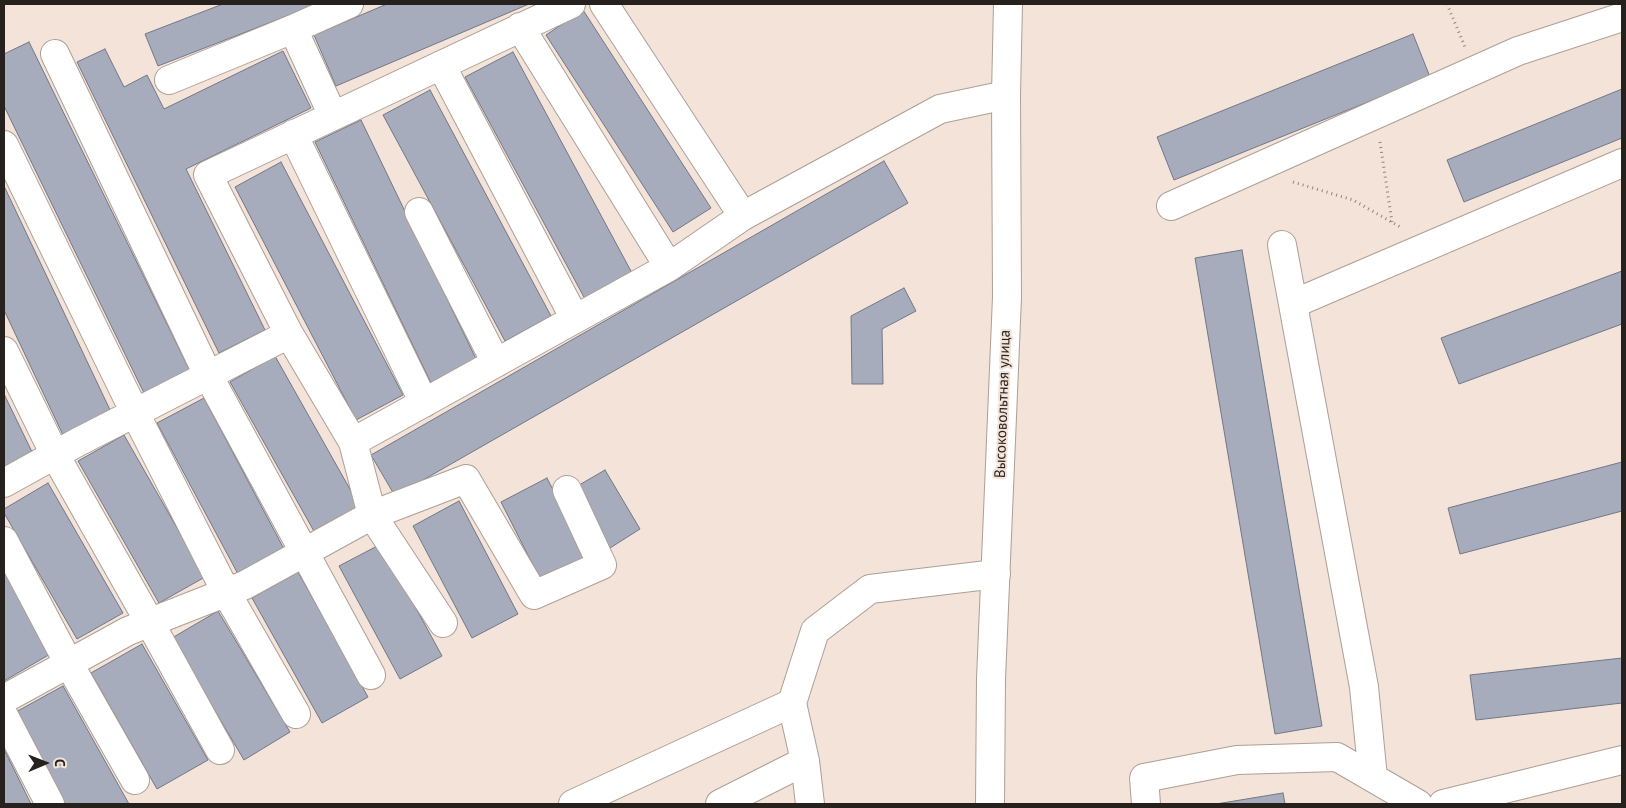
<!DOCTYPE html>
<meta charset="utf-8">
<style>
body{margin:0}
#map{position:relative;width:1626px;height:808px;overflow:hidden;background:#f3e3d9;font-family:"PT Sans",sans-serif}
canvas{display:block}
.frame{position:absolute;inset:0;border:5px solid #27211e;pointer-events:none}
.north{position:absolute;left:20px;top:738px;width:50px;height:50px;-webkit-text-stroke:4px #f3e3d9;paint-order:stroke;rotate:89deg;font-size:14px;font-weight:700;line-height:20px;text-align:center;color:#27211e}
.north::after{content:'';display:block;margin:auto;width:18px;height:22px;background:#27211e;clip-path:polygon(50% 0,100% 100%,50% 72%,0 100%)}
</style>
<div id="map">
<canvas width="1626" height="808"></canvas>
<div class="frame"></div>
<div class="north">С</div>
</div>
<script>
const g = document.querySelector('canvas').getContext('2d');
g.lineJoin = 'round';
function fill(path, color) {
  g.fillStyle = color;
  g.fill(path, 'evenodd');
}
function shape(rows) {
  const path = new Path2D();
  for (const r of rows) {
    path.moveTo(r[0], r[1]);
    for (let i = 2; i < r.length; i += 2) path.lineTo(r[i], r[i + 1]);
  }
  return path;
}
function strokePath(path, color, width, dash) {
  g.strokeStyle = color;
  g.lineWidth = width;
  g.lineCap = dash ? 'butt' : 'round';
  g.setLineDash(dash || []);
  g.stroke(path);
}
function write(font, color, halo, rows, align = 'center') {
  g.font = font + ' "PT Sans",sans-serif';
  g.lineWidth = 4;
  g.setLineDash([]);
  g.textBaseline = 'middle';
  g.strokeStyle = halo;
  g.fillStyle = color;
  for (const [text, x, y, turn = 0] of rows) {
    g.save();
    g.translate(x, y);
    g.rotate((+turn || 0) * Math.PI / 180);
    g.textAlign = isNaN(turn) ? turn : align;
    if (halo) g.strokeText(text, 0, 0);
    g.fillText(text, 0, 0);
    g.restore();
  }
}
const building = shape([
 [223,4,318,4,158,66,145,34,223,4],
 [387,4,529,4,336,86,314,35,387,4],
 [583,10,711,208,673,232,546,35,583,10],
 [1413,34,1430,77,1174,180,1157,137,1413,34],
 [29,42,190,371,144,393,4,106,4,54,29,42],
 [105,49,124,87,147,75,164,109,283,51,311,108,186,169,265,330,219,353,77,62,105,49],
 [513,52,632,273,585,299,465,77,513,52],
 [1622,89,1622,138,1464,202,1447,160,1622,89],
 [430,90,551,316,505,341,383,115,430,90],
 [361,120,477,361,431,383,315,142,361,120],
 [884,161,908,203,395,496,371,455,884,161],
 [281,162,403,395,356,420,235,187,281,162],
 [4,186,111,412,63,435,4,310,4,186],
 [1242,250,1322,726,1275,734,1195,258,1242,250],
 [1622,271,1622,324,1459,384,1441,338,1622,271],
 [904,288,916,311,882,329,883,384,852,384,851,316,904,288],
 [275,356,360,507,315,533,230,382,275,356],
 [4,394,34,456,4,471,4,394],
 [204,398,284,549,238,574,157,423,204,398],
 [124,435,205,577,159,603,78,461,124,435],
 [1622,462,1622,511,1460,554,1448,508,1622,462],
 [605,470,640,529,610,548,574,488,605,470],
 [547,478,587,557,541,581,501,502,547,478],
 [48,483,123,613,77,639,4,513,4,509,48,483],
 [459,501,518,614,472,638,413,526,459,501],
 [381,544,442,656,400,679,339,566,381,544],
 [4,567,52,653,4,681,4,567],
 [298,572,368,697,322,723,252,598,298,572],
 [218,611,290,732,244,760,172,638,218,611],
 [142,644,208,760,157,789,91,673,142,644],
 [1622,658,1622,703,1476,720,1470,675,1622,658],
 [63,686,129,804,65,804,14,713,63,686],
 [4,749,31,804,4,804,4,749],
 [1283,793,1285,804,1216,804,1283,793]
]);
fill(building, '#a6acbb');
strokePath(building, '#717785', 1);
const minor = shape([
 [604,4,743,216],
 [520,27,669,267],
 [293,29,333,116],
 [55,54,208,375,371,675],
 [441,65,575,319],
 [169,80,293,29,349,4],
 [293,134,424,403],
 [4,145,135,413,226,592,296,714],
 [1171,206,1518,51,1622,17],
 [419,212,496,363],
 [1282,245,1364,687,1373,778],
 [1293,304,1622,163],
 [289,334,208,175,571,4],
 [4,351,55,455,150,623,220,750],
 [4,483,78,442,289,334,353,442,669,267,743,216,940,109,1006,95],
 [4,541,69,664,135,780],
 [443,623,372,515,466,479,534,595,602,565,567,490],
 [4,699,128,631,245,585,372,515,353,442],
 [4,716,50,804],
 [805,761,810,804],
 [573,804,792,703],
 [720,804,805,761,792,703,815,631,870,589,996,574],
 [1146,804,1144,778,1237,760,1337,757,1418,804],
 [1443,804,1622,760]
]);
const major = shape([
 [990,804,991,679,1007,297,1006,95,1008,4]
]);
strokePath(minor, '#ad9f95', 30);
strokePath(major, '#ad9f95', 30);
strokePath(shape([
 [1447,4,1465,47],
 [1380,142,1392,222],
 [1293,182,1353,200,1402,228]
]), '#91867f', 3, [1, 4]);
strokePath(minor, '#fff', 28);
strokePath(major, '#fff', 28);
write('15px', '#27211e', '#f3e3d9', [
 ["Высоковольтная улица",1003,404,-88]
]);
</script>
